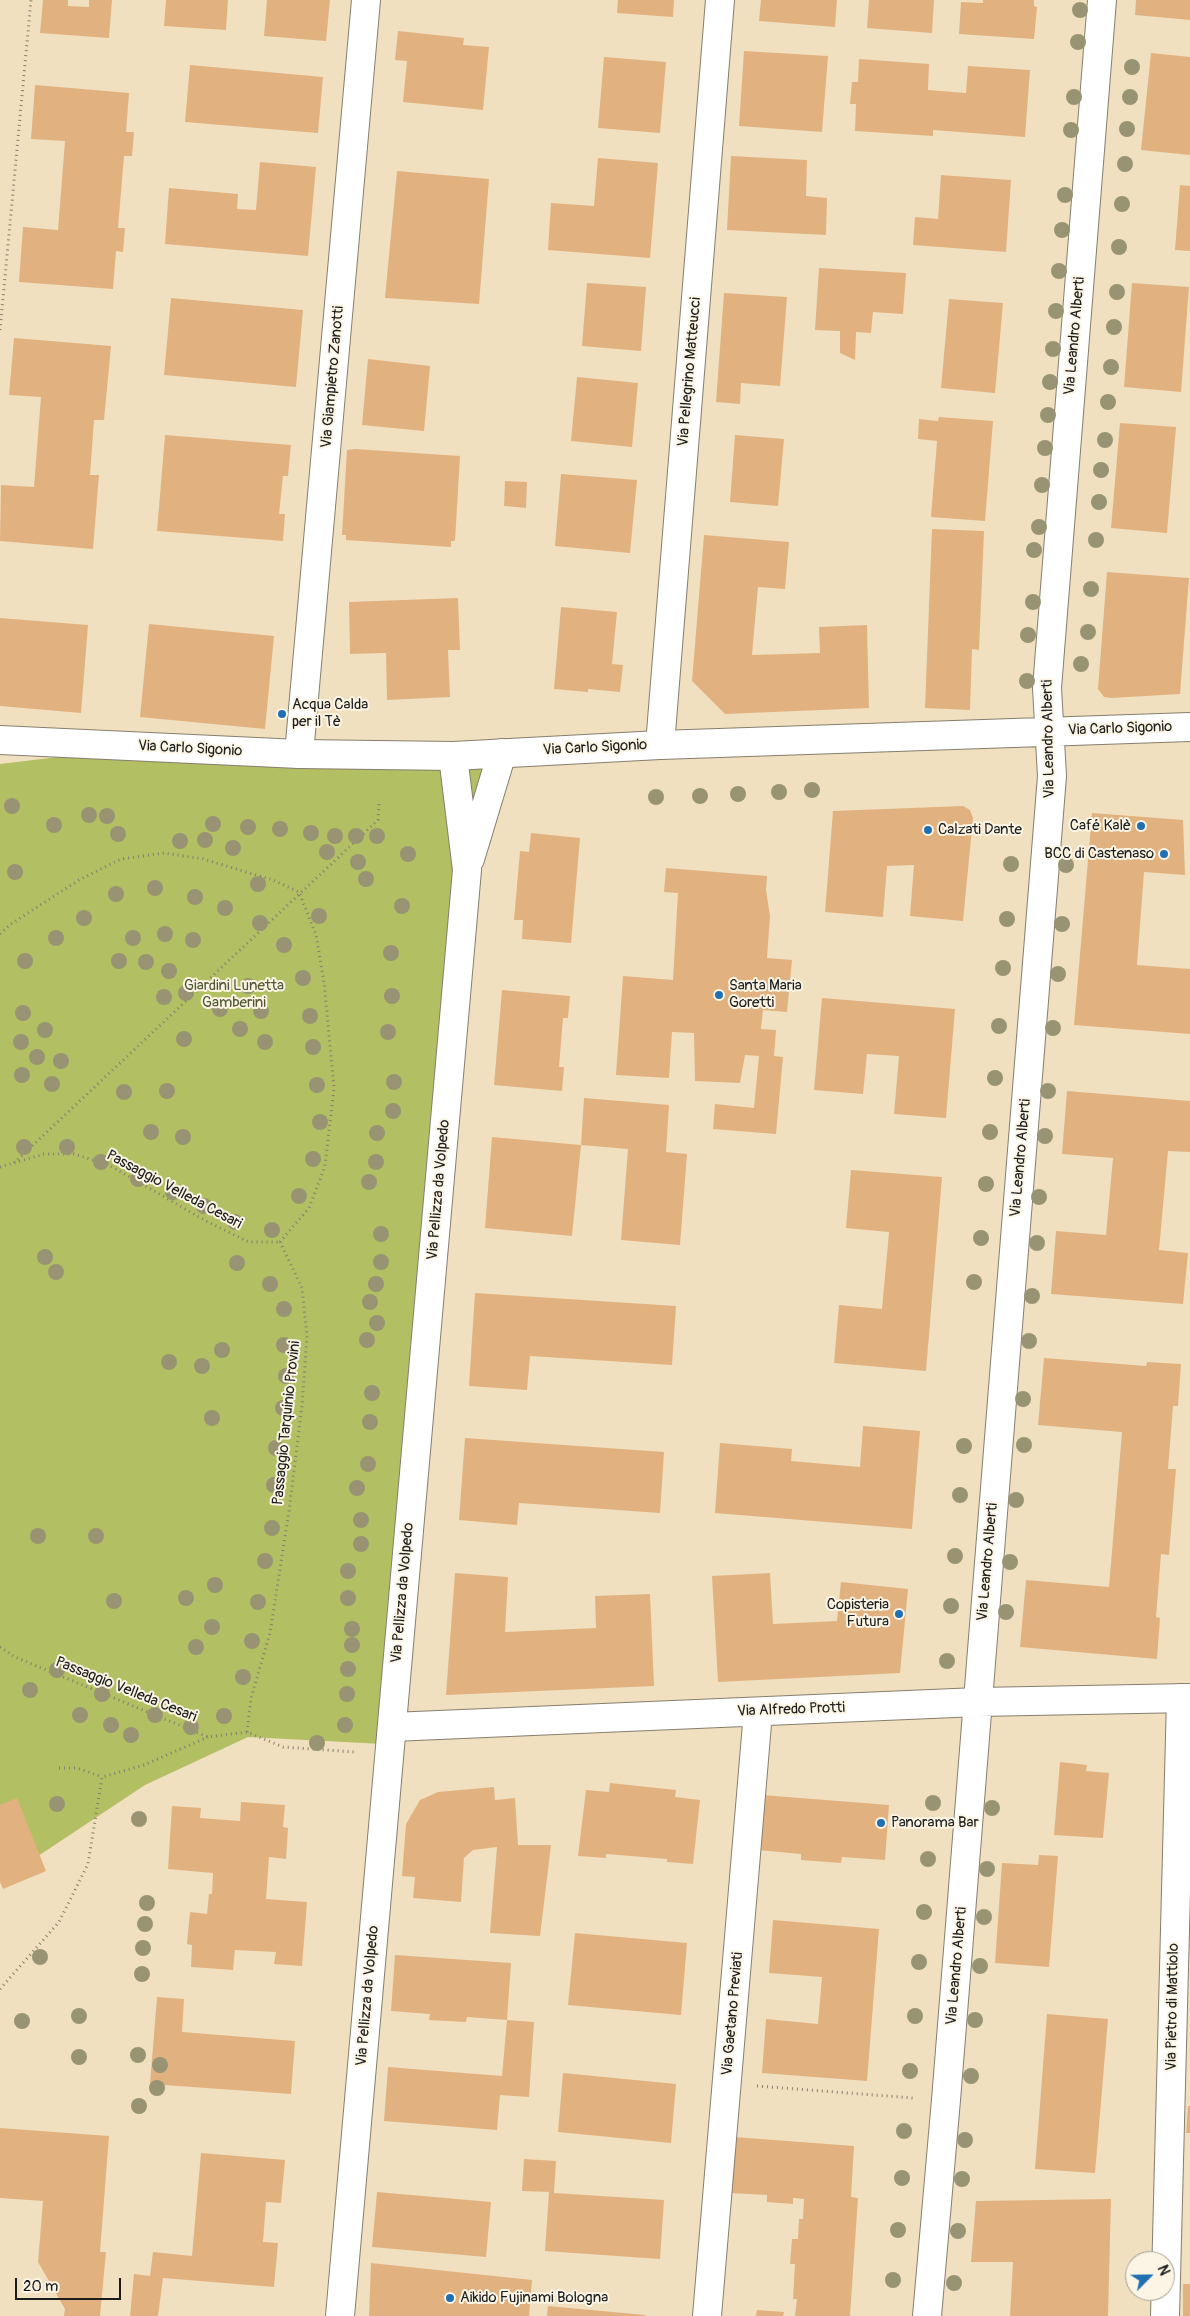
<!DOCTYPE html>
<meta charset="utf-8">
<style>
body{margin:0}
#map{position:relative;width:1190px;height:2316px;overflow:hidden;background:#f1e0bf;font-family:Pangolin,sans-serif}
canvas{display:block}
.north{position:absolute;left:1125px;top:2251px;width:50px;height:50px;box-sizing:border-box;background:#fcf5e5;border:1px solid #a29e95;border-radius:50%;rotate:67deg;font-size:14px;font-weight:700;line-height:20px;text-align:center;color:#1c1c1c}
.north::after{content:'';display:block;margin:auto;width:18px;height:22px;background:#1f6fb2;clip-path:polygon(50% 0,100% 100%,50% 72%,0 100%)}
.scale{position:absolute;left:15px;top:2278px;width:106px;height:22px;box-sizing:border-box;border:2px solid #1c1c1c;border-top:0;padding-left:6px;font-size:15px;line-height:18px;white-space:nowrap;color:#1c1c1c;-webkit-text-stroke:4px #fcf5e5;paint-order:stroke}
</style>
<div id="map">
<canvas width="1190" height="2316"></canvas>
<div class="north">N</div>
<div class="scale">20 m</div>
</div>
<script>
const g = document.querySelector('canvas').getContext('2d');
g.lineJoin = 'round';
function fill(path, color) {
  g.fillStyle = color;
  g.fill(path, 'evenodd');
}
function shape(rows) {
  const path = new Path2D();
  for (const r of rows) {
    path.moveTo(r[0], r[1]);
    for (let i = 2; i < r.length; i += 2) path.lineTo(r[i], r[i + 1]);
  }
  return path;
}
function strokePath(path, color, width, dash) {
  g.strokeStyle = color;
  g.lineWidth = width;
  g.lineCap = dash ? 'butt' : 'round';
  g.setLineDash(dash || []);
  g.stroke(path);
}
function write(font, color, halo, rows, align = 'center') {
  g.font = font + ' Pangolin,sans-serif';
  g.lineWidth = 4;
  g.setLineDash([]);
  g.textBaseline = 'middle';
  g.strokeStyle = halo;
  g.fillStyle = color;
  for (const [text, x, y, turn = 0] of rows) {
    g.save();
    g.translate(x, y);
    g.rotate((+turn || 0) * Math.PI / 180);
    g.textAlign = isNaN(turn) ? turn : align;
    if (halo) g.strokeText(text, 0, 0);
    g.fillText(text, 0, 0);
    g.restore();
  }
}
fill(shape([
 [75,755,488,768,402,1745,248,1737,145,1785,8,1876,0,1860,0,764]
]), '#b2bf62');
fill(shape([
 [43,0,68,0,68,6,89,7,89,0,112,0,109,38,40,33],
 [166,0,228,0,226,30,164,26],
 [267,0,330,0,326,41,264,36],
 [618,0,674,0,673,17,617,13],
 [761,0,837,0,835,27,759,21],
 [869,0,934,0,932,33,867,28],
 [983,0,1034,0,1034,6,1037,7,1034,39,959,34,961,2,983,3],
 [1136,0,1190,0,1190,20,1135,15],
 [398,31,464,38,463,45,489,47,483,110,403,102,407,61,395,60],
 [744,51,828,56,822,132,739,126],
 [1151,53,1190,57,1190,155,1141,150],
 [604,57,666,62,660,133,598,128],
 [859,59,929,64,928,90,966,93,968,66,1030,70,1025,137,933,130,933,136,855,131,856,104,850,104,852,82,858,82],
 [190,65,323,77,318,133,185,122],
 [35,85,129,93,126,132,134,132,132,156,124,156,118,228,125,228,123,252,116,251,113,289,19,282,23,227,58,230,65,141,31,139],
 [731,156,807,160,806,196,827,198,826,235,727,230],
 [598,158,658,163,650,258,548,250,551,203,594,206],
 [260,162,316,167,308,256,165,244,169,188,238,194,237,209,256,210],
 [397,171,489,179,479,304,385,298],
 [941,175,1011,180,1006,252,913,245,915,217,938,219],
 [1180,185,1190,186,1190,251,1175,250],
 [819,268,906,273,903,314,873,312,871,333,856,332,855,360,840,353,840,331,815,330],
 [587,283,646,287,641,351,582,346],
 [1132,283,1189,287,1181,392,1124,387],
 [724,293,787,297,780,386,741,383,740,404,716,402],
 [171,298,303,310,296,387,164,375],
 [949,299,1003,303,995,393,941,388],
 [14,338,111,346,104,420,94,420,90,475,99,475,93,549,0,541,1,485,34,487,41,397,9,395],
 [368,359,430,366,424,431,362,425],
 [577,377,638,383,632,447,571,441],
 [939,417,993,421,985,521,931,517,937,441,918,439,919,419,938,421],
 [1120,423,1176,427,1167,533,1111,528],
 [165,435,291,445,288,476,283,476,279,514,285,514,283,541,157,531],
 [735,435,784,439,778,506,730,502],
 [355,449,460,456,455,541,451,541,451,547,346,540,346,535,342,535,347,450],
 [561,474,637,480,630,553,555,546],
 [505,481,527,482,526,508,504,506],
 [932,529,984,531,979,650,972,649,970,710,925,708],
 [704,535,789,542,785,589,758,587,752,655,820,653,819,627,867,625,869,708,725,714,692,681],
 [1107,572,1189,578,1180,694,1111,698,1104,697,1098,689],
 [458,598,460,650,448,650,450,697,387,700,386,653,350,654,349,602],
 [561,607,617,612,612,664,623,665,620,692,588,689,588,692,554,689],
 [0,618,88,625,81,713,0,706],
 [149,624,274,636,265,729,140,717],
 [963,806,970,810,973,818,963,921,910,916,914,865,887,866,883,917,825,912,833,811],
 [1092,813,1183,820,1185,875,1144,872,1137,965,1190,969,1190,1034,1074,1025],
 [531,833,580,838,571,943,522,939,523,920,514,920,520,851,529,852],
 [666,868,767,876,766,890,770,916,767,958,792,960,787,1012,763,1010,761,1029,776,1030,774,1056,783,1057,776,1134,713,1129,715,1104,754,1108,759,1056,745,1055,740,1083,695,1081,694,1033,672,1032,669,1078,616,1075,623,976,673,980,678,893,664,892],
 [502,990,570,996,568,1018,563,1018,559,1067,564,1067,562,1091,494,1085],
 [822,998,955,1009,946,1118,894,1114,899,1056,867,1054,863,1094,814,1090],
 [1067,1091,1190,1101,1190,1152,1168,1151,1159,1250,1188,1253,1183,1304,1051,1294,1056,1231,1106,1235,1113,1158,1062,1154],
 [584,1098,669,1105,666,1152,687,1154,680,1245,621,1240,628,1149,581,1145],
 [492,1137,581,1145,572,1236,485,1228],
 [851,1170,942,1177,926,1371,834,1363,839,1305,882,1309,889,1232,846,1228],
 [475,1293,676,1306,672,1365,530,1356,527,1390,469,1386],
 [1044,1358,1146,1366,1147,1362,1181,1364,1178,1406,1173,1406,1168,1469,1176,1469,1169,1555,1161,1554,1156,1617,1160,1618,1157,1659,1020,1647,1026,1580,1109,1587,1122,1432,1038,1425],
 [863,1426,920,1431,912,1529,715,1513,720,1443,792,1449,791,1461,860,1467],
 [465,1438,664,1452,660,1513,519,1503,517,1525,459,1520],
 [455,1573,508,1577,505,1632,596,1628,595,1596,650,1594,654,1686,446,1695],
 [770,1573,773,1624,837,1621,841,1582,908,1589,900,1673,718,1682,712,1576],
 [1060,1762,1087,1765,1086,1771,1109,1773,1103,1838,1054,1835],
 [610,1783,676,1790,675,1797,700,1800,693,1864,667,1862,667,1859,606,1854,606,1858,578,1856,586,1790,609,1792],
 [494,1787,495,1800,515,1798,518,1845,551,1845,540,1936,490,1933,497,1847,473,1850,464,1858,461,1902,413,1898,415,1877,402,1876,406,1824,420,1800,438,1792],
 [762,1795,889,1805,885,1860,842,1857,841,1863,801,1860,801,1854,758,1850],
 [17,1798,46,1871,3,1889,0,1882,0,1805],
 [241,1802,285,1805,283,1827,288,1828,286,1859,269,1857,266,1899,307,1902,302,1966,274,1964,276,1952,235,1950,233,1970,191,1967,192,1945,187,1944,190,1912,207,1914,209,1894,212,1894,213,1873,168,1869,172,1806,201,1808,200,1818,240,1821],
 [1039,1855,1058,1856,1049,1967,995,1963,1002,1863,1038,1865],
 [773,1920,879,1929,867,2081,762,2073,766,2019,818,2024,822,1977,769,1973],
 [575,1933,687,1943,681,2015,568,2005],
 [395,1955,511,1963,507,2020,467,2017,466,2022,429,2020,430,2014,391,2011],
 [157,1997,184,1999,182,2032,295,2041,291,2094,150,2084],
 [1047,2014,1108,2019,1095,2173,1035,2169],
 [507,2020,534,2022,529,2097,500,2095,497,2130,384,2121,388,2067,502,2076],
 [563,2073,676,2084,671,2143,558,2132],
 [1188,2106,1190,2106,1190,2133,1186,2133],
 [0,2128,109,2136,100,2252,106,2252,100,2316,64,2316,65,2309,38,2262,43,2201,0,2198],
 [734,2137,854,2146,851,2197,858,2198,850,2316,795,2316,797,2299,793,2299,795,2264,790,2264,792,2239,798,2239,799,2219,803,2219,804,2199,793,2198,793,2204,767,2202,767,2195,729,2193],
 [201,2153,285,2160,281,2203,266,2202,263,2242,278,2243,274,2287,163,2278,158,2316,130,2316,134,2274,150,2276,153,2252,192,2256],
 [524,2159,556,2161,554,2193,664,2200,660,2259,545,2251,549,2192,522,2191],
 [377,2192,491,2202,486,2257,372,2247],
 [1111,2199,1108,2316,1010,2316,1013,2262,971,2262,976,2201],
 [371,2263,532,2280,529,2316,369,2316],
 [1183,2284,1190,2284,1190,2316,1183,2316],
 [548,2306,645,2315,645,2316,547,2316],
 [757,2310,784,2312,783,2316,756,2316]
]), '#e1b280');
const minor = shape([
 [660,745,720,0],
 [299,754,366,0],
 [470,859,502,753],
 [392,1727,978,1702],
 [340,2316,467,870,453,756],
 [707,2316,758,1712],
 [1165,2316,1181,1698]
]);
const tertiary = shape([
 [0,740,299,754,453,756,660,745,1190,727],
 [978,1702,1190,1698],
 [927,2316,946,2100,1052,776,1047,688,1102,0]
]);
strokePath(minor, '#867e6e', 30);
strokePath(tertiary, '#867e6e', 30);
strokePath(shape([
 [0,330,31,0],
 [0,934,11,924,79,880,121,859,164,853,203,859,273,880,299,892,316,935,324,982,334,1088,325,1166,309,1208,280,1242],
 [14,1163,378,820,379,803],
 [0,1167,44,1154,74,1154,109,1165,206,1221,249,1242,280,1242],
 [0,1647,15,1657,208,1737,247,1732,283,1747,355,1752],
 [247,1732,251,1698,270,1633,289,1511,302,1406,307,1336,302,1288,280,1242],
 [59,1768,77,1768,102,1777],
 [0,1989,59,1922,88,1864,102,1777,144,1765,208,1737],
 [757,2086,913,2098]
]), '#867e6e', 3, [1, 4]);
strokePath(minor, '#fff', 28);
strokePath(tertiary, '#fff', 28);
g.fillStyle = '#989473';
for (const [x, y] of [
 [1080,10],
 [1078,42],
 [1132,67],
 [1074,97],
 [1130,97],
 [1127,129],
 [1071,130],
 [1125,164],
 [1065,195],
 [1122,204],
 [1062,230],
 [1119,247],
 [1059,271],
 [1117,292],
 [1056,311],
 [1114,327],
 [1053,349],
 [1111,367],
 [1050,382],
 [1108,402],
 [1048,415],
 [1105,440],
 [1045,448],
 [1101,470],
 [1042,485],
 [1099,502],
 [1039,527],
 [1096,540],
 [1034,550],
 [1091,589],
 [1033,602],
 [1088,632],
 [1028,635],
 [1081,664],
 [1027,681],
 [812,790],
 [779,792],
 [738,794],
 [700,796],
 [656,797],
 [12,806],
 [89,815],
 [107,816],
 [213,824],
 [54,825],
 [248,827],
 [280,829],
 [311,833],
 [118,834],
 [335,836],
 [356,836],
 [377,836],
 [205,840],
 [180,841],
 [233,848],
 [327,852],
 [408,854],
 [358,862],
 [1011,864],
 [1066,865],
 [15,872],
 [366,879],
 [258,884],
 [155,888],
 [116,894],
 [195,897],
 [402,906],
 [225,908],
 [319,916],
 [84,918],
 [1007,919],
 [260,923],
 [1062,924],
 [165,934],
 [56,938],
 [133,938],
 [193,940],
 [284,945],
 [391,953],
 [25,961],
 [119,961],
 [146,962],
 [1003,968],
 [169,971],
 [1058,974],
 [303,978],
 [248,986],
 [186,993],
 [392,996],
 [164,997],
 [220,1009],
 [261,1011],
 [23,1013],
 [310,1016],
 [999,1026],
 [1053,1028],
 [240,1029],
 [45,1030],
 [388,1032],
 [184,1039],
 [21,1042],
 [265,1042],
 [313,1047],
 [37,1057],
 [61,1061],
 [22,1075],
 [995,1078],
 [394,1082],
 [52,1084],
 [317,1085],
 [167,1091],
 [1048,1091],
 [124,1092],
 [393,1111],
 [320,1122],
 [151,1132],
 [990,1132],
 [377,1133],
 [1045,1136],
 [183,1137],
 [24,1147],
 [67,1147],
 [313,1159],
 [101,1162],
 [376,1162],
 [138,1179],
 [369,1182],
 [986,1184],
 [173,1192],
 [299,1196],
 [1039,1197],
 [204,1206],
 [235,1222],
 [272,1230],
 [381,1234],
 [981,1238],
 [1037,1243],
 [45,1257],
 [381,1262],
 [237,1263],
 [56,1272],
 [974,1282],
 [270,1284],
 [376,1284],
 [1032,1296],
 [370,1302],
 [284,1309],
 [377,1323],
 [367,1340],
 [1029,1341],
 [284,1345],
 [222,1350],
 [169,1362],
 [202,1366],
 [286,1376],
 [372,1393],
 [1023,1399],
 [283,1408],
 [212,1418],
 [370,1422],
 [1024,1445],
 [964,1446],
 [276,1448],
 [368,1464],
 [274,1485],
 [357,1488],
 [960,1495],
 [1016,1500],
 [361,1520],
 [272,1528],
 [38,1536],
 [96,1536],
 [361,1544],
 [955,1556],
 [265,1561],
 [1010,1562],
 [348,1571],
 [215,1585],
 [186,1598],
 [348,1598],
 [114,1601],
 [258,1602],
 [951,1606],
 [1006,1612],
 [212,1627],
 [352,1629],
 [252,1641],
 [352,1645],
 [196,1647],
 [947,1661],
 [348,1669],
 [57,1670],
 [243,1677],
 [30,1690],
 [102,1694],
 [347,1694],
 [80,1715],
 [155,1715],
 [224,1716],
 [111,1725],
 [345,1725],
 [191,1727],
 [131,1735],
 [317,1743],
 [933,1803],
 [57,1804],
 [992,1808],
 [139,1819],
 [928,1859],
 [987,1869],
 [147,1903],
 [924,1912],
 [984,1917],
 [145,1924],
 [143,1948],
 [40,1957],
 [919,1962],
 [980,1966],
 [142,1974],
 [79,2016],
 [915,2016],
 [975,2020],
 [22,2021],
 [138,2055],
 [79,2057],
 [160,2065],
 [910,2071],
 [971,2076],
 [157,2088],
 [139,2106],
 [904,2131],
 [965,2140],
 [902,2178],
 [962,2179],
 [898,2230],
 [958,2231],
 [893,2280],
 [954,2283]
]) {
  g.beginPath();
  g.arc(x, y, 8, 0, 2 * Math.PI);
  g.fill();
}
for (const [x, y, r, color] of [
 [282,714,5,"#1f6fb2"],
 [1141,826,5,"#1f6fb2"],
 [928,830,5,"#1f6fb2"],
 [1164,854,5,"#1f6fb2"],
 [719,995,5,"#1f6fb2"],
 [899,1614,5,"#1f6fb2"],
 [881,1823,5,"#1f6fb2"],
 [450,2298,5,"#1f6fb2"]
]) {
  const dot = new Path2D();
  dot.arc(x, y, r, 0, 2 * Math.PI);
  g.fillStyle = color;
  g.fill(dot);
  strokePath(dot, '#fcf5e5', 2);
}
write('15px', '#1c1c1c', '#fcf5e5', [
 ["Via Leandro Alberti",1075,336,-85],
 ["Via Pellegrino Matteucci",690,372,-85],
 ["Via Giampietro Zanotti",333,377,-85],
 ["Via Carlo Sigonio",1120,729,-2],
 ["Via Leandro Alberti",1049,739,-91],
 ["Via Carlo Sigonio",595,748,-3],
 ["Via Carlo Sigonio",190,749,3],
 ["Via Leandro Alberti",1021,1158,-85],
 ["Passaggio Velleda Cesari",174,1190,28],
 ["Via Pellizza da Volpedo",439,1190,-85],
 ["Passaggio Tarquinio Provini",287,1423,-84],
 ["Via Leandro Alberti",988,1562,-85],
 ["Via Pellizza da Volpedo",403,1593,-85],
 ["Passaggio Velleda Cesari",126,1690,22],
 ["Via Alfredo Protti",791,1710,-2],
 ["Via Leandro Alberti",957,1966,-85],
 ["Via Pellizza da Volpedo",368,1996,-85],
 ["Via Pietro di Mattiolo",1173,2007,-89],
 ["Via Gaetano Previati",733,2014,-85]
]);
write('15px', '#1c1c1c', '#fcf5e5', [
 ["Acqua Calda",292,705],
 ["per il Tè",292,722],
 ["Café Kalè",1131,826,"right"],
 ["Calzati Dante",938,830],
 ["BCC di Castenaso",1154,854,"right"],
 ["Santa Maria",729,986],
 ["Goretti",729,1003],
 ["Copisteria",889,1605,"right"],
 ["Futura",889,1622,"right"],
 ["Panorama Bar",891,1823],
 ["Aikido Fujinami Bologna",460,2298]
], 'left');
write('15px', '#505534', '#fcf5e5', [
 ["Giardini Lunetta",234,986],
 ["Gamberini",234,1003]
]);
</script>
